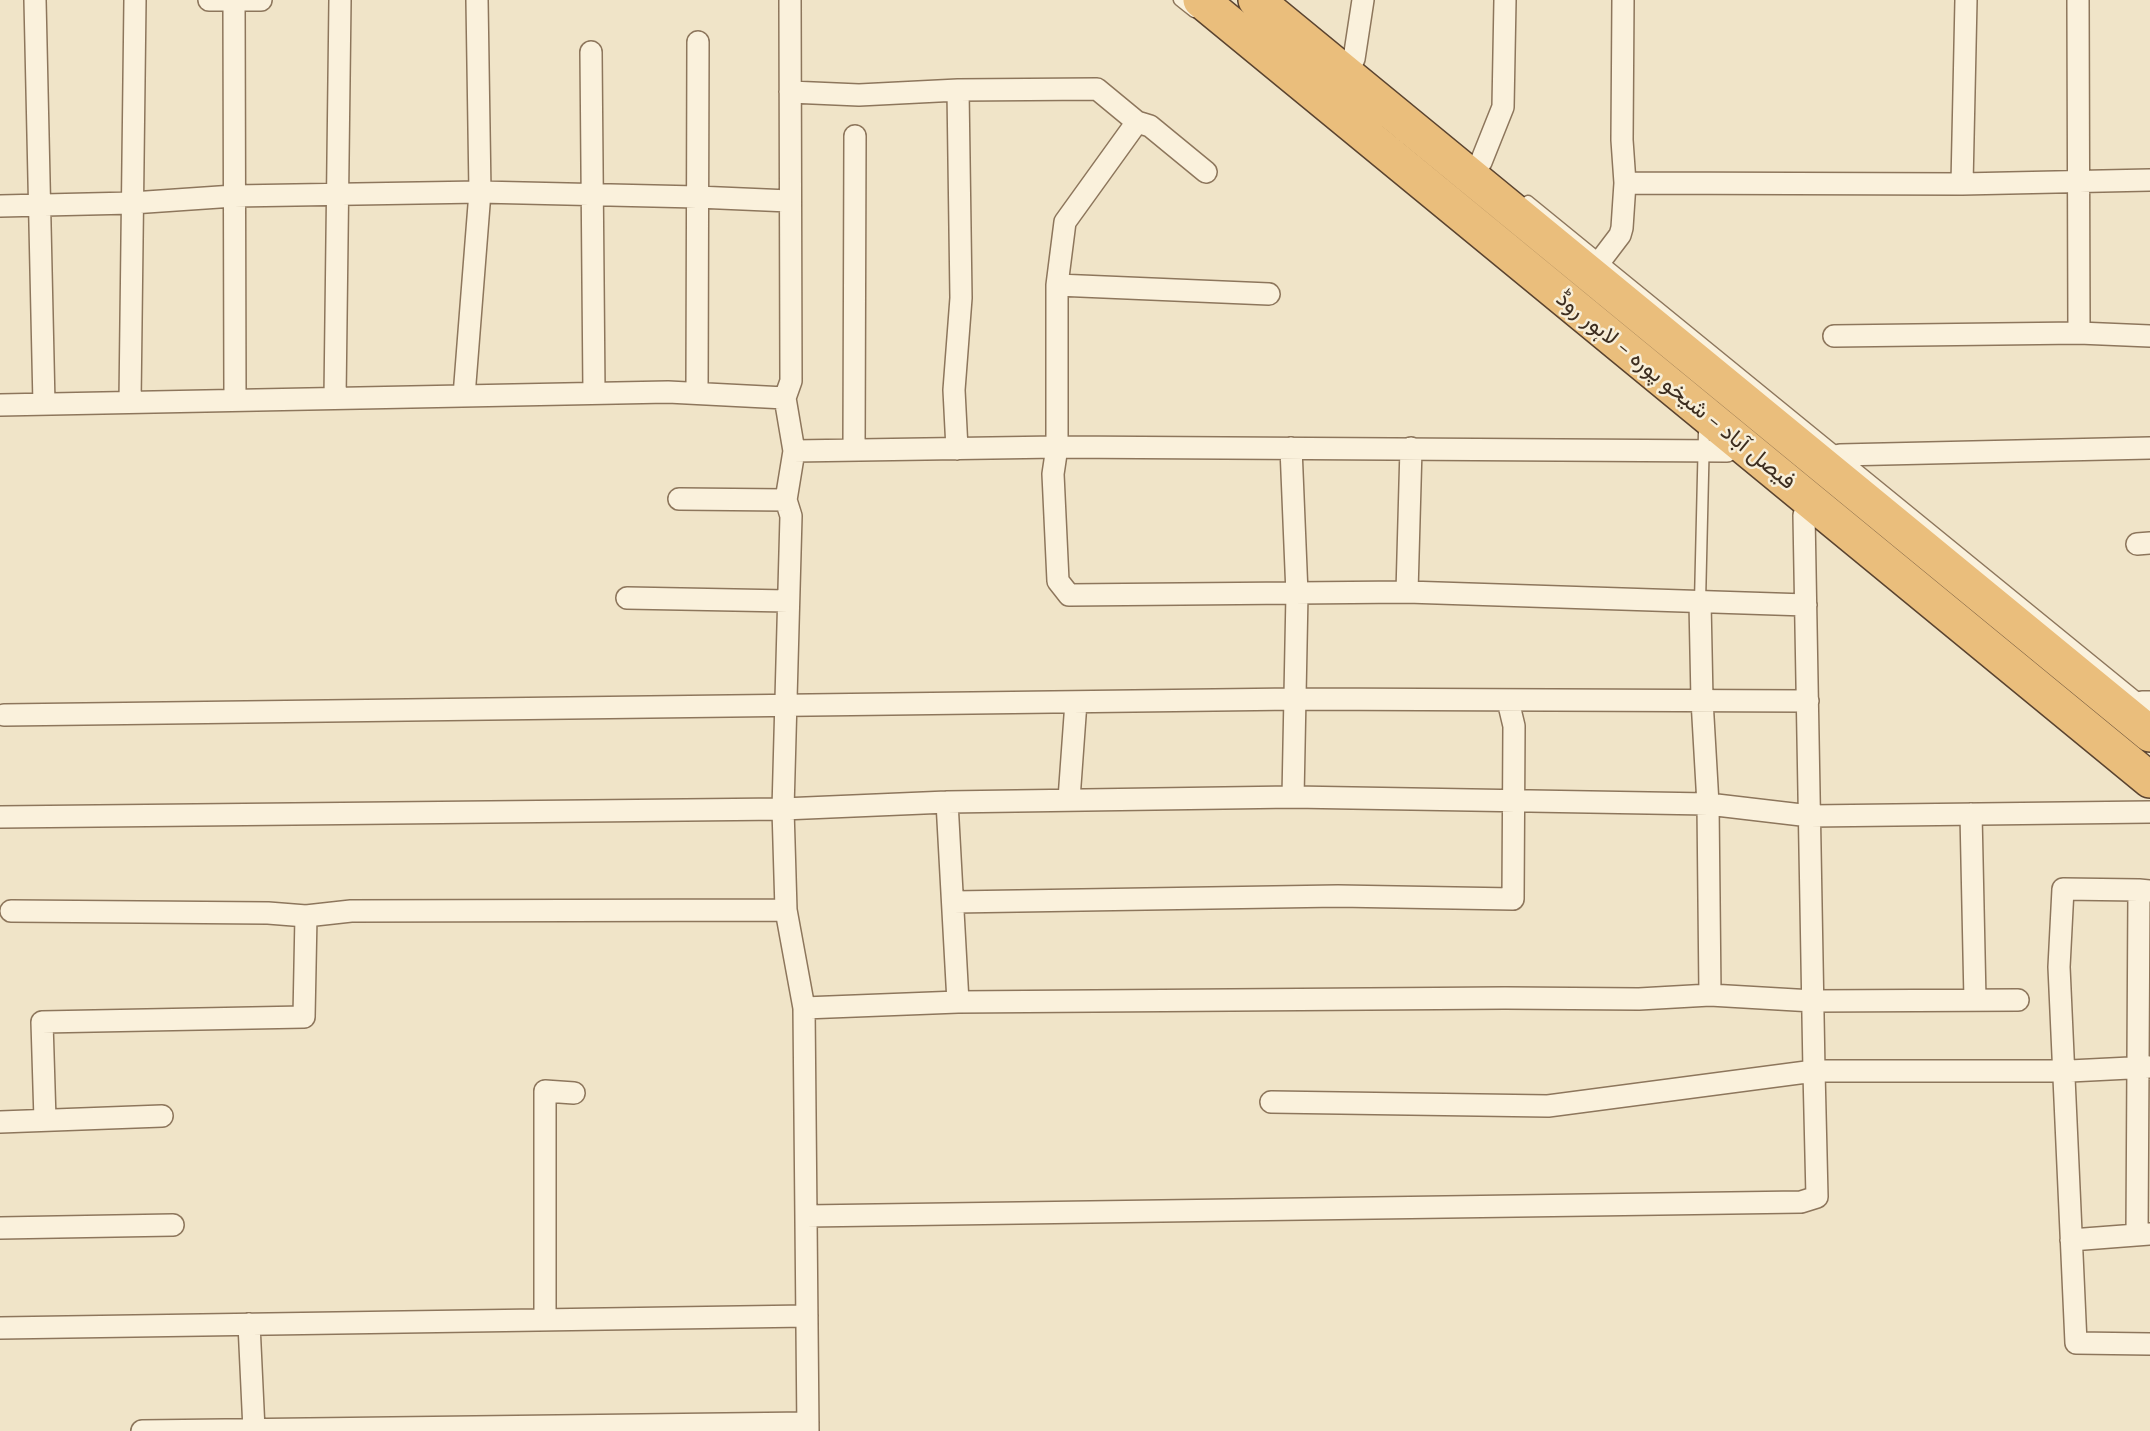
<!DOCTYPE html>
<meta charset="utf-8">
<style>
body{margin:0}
canvas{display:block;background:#f0e4c8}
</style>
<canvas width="2150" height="1431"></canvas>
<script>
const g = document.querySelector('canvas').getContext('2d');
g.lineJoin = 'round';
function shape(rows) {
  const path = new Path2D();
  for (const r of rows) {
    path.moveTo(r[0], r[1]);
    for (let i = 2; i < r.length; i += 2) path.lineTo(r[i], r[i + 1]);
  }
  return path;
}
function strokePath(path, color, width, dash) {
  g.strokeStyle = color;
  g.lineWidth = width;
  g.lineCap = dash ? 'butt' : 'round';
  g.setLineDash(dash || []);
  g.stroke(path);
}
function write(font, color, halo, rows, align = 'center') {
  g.font = font + ' "Playfair Display",Vazirmatn,serif';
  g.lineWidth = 5;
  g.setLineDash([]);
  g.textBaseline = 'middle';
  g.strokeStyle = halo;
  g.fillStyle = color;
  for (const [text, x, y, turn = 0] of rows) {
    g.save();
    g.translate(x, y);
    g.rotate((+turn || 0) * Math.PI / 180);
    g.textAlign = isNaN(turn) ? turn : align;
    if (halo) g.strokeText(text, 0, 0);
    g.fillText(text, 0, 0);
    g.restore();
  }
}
const service = shape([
 [1179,0,1194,12],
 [1528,201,2145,704],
 [1700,602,1704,433]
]);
const minor = shape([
 [35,0,44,404],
 [209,0,261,0],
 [477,0,480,192,697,197,789,201],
 [790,0,791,381,785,398,794,451,786,500,791,516,783,809,786,910,804,1008,808,1431],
 [1623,0,1622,140,1625,183,1962,184,2150,180],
 [2078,0,2079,333],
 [234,1,235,400],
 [591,52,594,393],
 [1354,59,1363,0],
 [790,92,859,95,958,90,1097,89,1137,122,1150,126,1206,172],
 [1137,122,1065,222,1057,285,1057,447,1053,474,1058,581,1069,595,1407,592,1806,605],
 [1481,162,1503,107,1505,0],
 [1962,184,1966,0],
 [0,206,132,203,234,196,480,192,464,396],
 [1601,260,1620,235,1622,228,1625,183],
 [1057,285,1269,294],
 [1834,336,2079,333,2150,336],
 [697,393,698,42],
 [335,398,340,0],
 [130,402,135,0],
 [0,405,668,392,785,398],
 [1291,448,1297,594,1293,797],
 [957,449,954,390,961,298,958,90],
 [854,450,855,136],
 [794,451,1057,447,1727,451],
 [1840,455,2150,448],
 [679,499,786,500],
 [1804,515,1814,1071,2070,1071,2150,1067],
 [2137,544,2150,543],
 [1407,592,1411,448],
 [627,598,788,601],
 [1700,602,1702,700,1708,804,1710,995],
 [2142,702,2150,702],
 [4,715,1295,699,1808,701],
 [1069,799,1076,702],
 [947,802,958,1002],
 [1971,814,1975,1000],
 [0,817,783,809,947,802,1293,797,1708,804,1810,816,2150,812],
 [2139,890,2063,889,2059,967,2076,1343,2150,1344],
 [954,902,1338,896,1513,899,1514,726,1508,701],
 [11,911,268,913,306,916,351,911,786,910],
 [804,1008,958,1002,1505,998,1639,999,1710,995,1813,1001,2018,1000],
 [45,1120,42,1022,304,1017,306,916],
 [0,1122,162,1116],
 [806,1216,1801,1202,1817,1197,1814,1071,1548,1106,1271,1102],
 [0,1228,173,1225],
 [2137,1235,2139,890,2150,891],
 [2071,1240,2150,1234],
 [545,1320,545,1091,574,1093],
 [249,1324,254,1430],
 [0,1328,807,1316],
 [142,1431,808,1423]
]);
const trunk = shape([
 [1201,0,2150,780],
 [1256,0,2150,734]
]);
strokePath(service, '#8d765c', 13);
strokePath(minor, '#8d765c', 24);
strokePath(trunk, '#5b4430', 38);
strokePath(service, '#faf1dc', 10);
strokePath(minor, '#faf1dc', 21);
strokePath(trunk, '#eabe7c', 35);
write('23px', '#3d2e20', '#f7eed8', [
 ["فیصل آباد - شیخو پورہ - لاہور روڈ",1676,390,39]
]);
</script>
